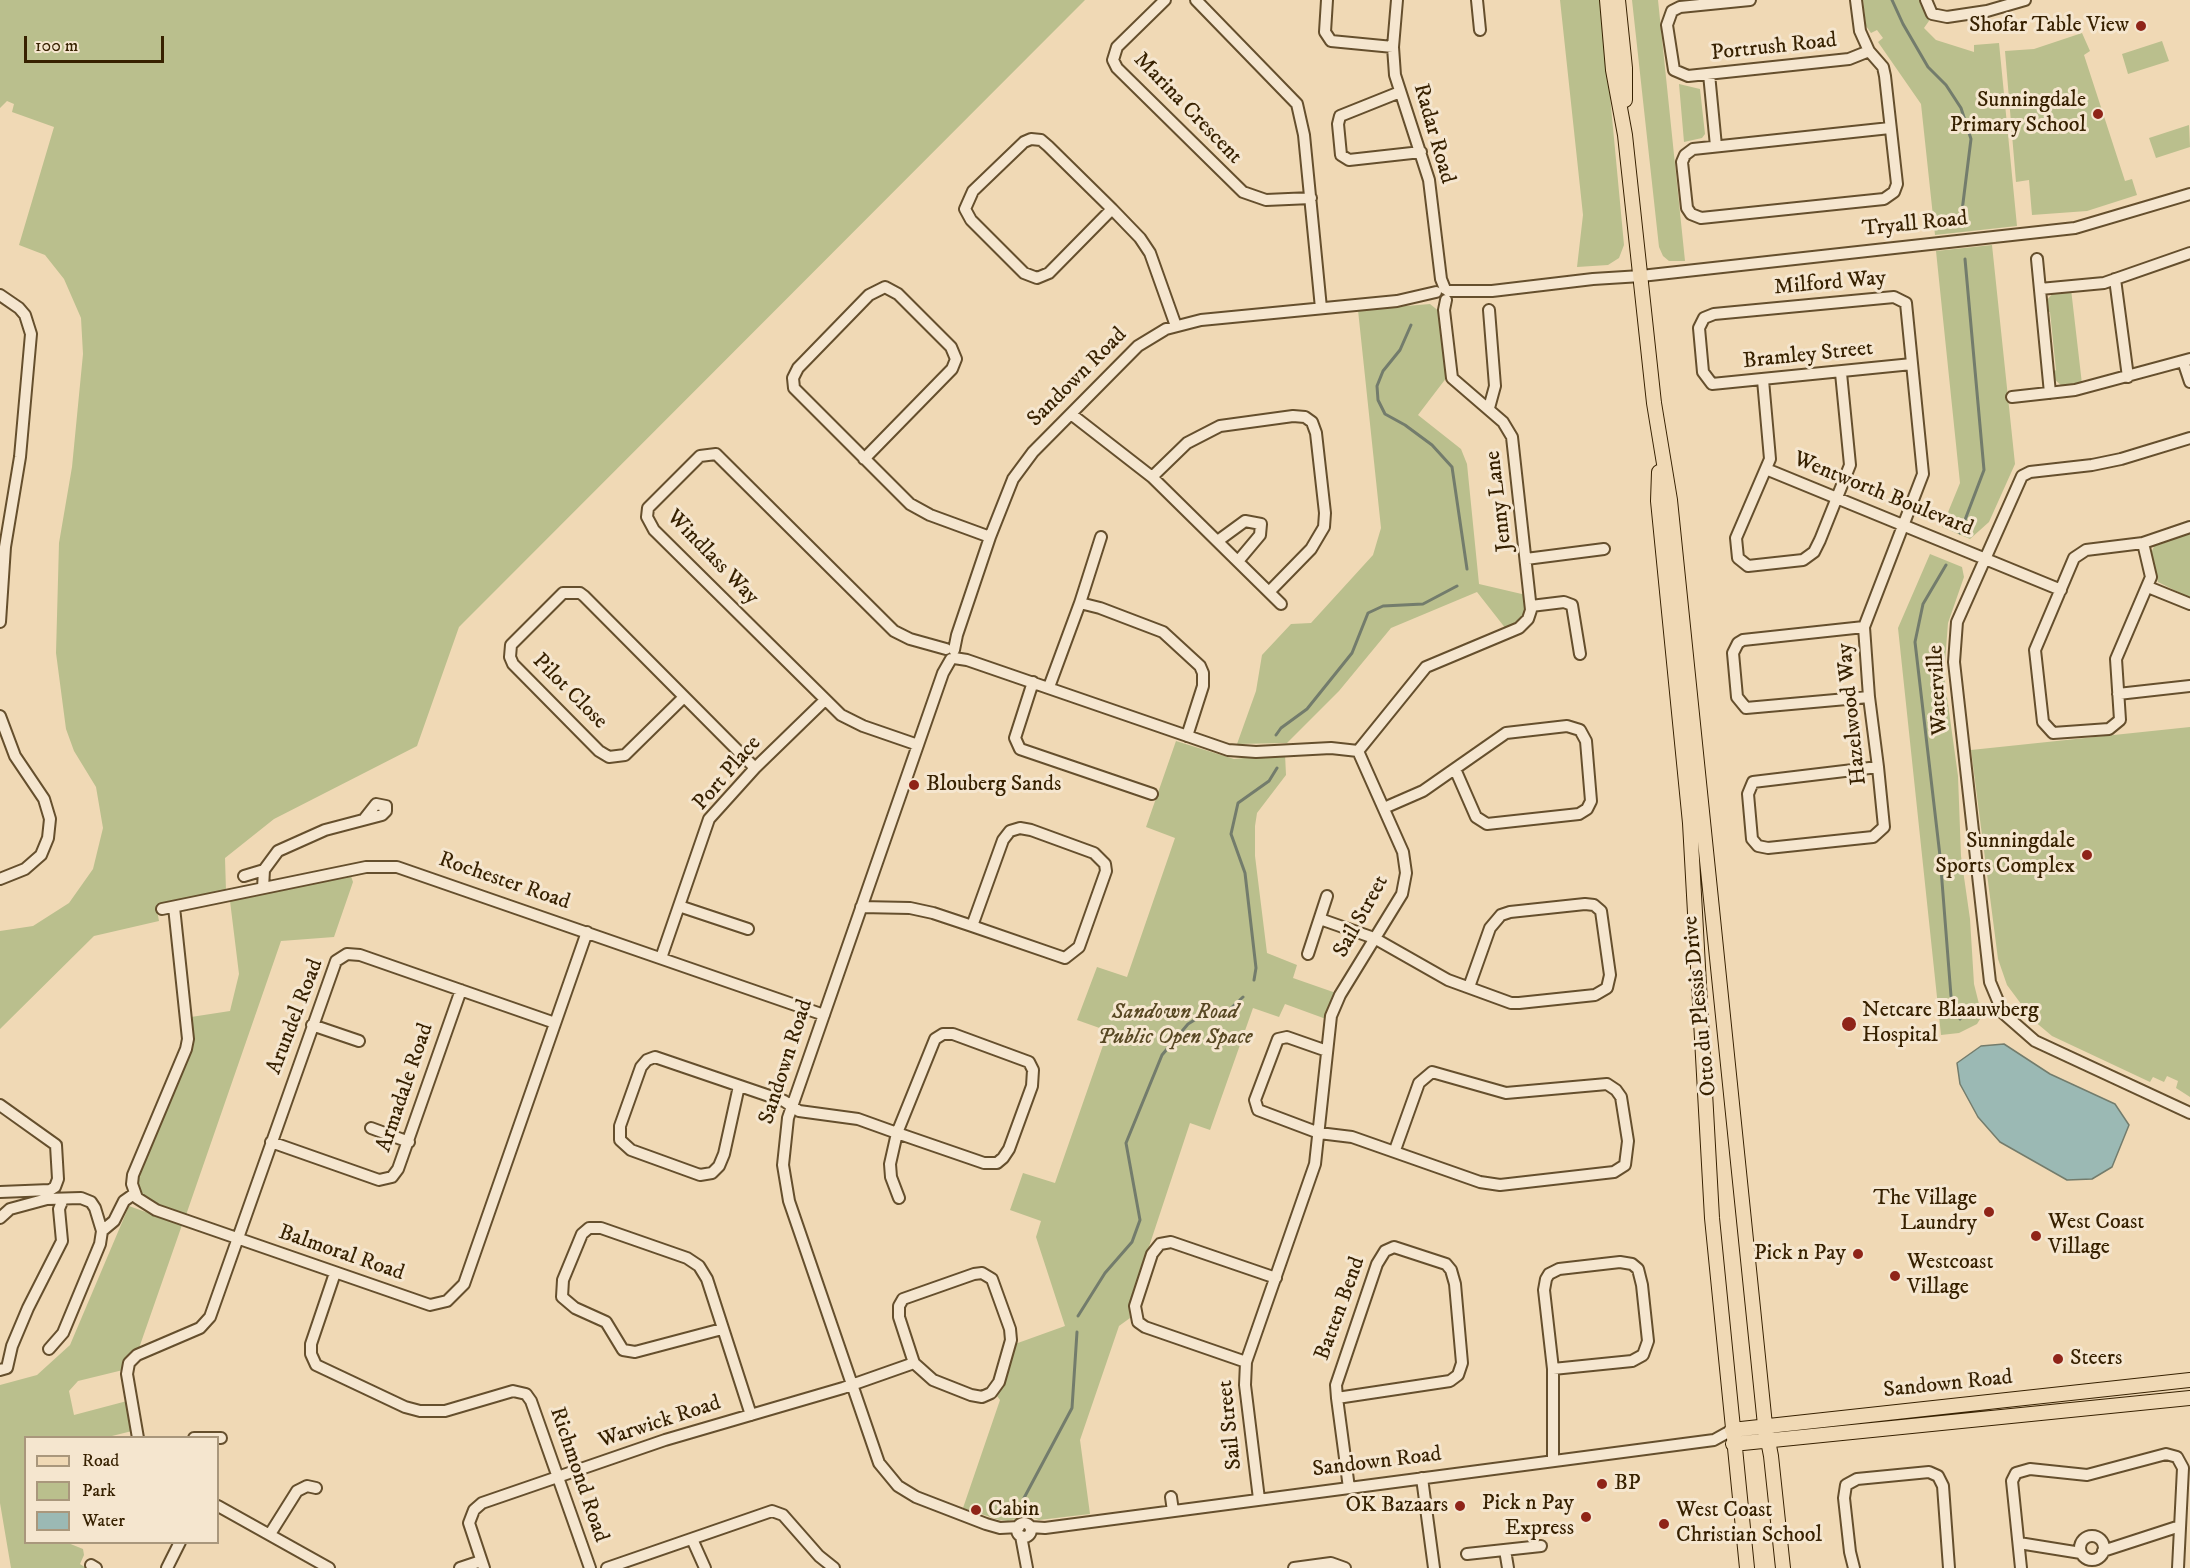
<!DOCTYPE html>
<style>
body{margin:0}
#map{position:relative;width:2190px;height:1568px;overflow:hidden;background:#f0d9b5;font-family:"IM FELL DW Pica",serif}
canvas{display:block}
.legend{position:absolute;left:24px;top:1436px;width:195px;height:108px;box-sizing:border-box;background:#f5e6cf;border:2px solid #a9977c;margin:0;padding:8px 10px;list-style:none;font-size:18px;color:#372100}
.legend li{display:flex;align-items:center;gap:12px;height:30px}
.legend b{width:30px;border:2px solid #a9977c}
.scale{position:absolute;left:24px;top:36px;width:140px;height:27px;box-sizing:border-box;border:3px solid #372100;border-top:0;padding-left:8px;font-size:18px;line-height:21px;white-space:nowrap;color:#372100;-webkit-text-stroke:4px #f5e6cf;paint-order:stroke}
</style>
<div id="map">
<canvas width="2190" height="1568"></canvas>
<ul class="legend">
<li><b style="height:8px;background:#f0d9b5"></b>Road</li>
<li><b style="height:16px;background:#babf8d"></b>Park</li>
<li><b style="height:16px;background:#9bb9b4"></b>Water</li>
</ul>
<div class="scale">100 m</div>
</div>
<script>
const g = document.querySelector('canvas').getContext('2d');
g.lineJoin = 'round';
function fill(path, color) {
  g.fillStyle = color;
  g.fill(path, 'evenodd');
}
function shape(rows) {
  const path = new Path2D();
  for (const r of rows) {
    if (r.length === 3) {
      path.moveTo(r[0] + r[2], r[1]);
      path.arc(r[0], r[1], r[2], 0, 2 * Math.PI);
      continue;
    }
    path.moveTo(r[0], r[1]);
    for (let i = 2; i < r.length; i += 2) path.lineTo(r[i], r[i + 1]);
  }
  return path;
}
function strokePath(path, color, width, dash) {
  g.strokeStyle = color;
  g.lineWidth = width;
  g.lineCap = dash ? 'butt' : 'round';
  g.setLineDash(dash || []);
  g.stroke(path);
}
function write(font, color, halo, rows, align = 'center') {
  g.font = font + ' "IM FELL DW Pica",serif';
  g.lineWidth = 6;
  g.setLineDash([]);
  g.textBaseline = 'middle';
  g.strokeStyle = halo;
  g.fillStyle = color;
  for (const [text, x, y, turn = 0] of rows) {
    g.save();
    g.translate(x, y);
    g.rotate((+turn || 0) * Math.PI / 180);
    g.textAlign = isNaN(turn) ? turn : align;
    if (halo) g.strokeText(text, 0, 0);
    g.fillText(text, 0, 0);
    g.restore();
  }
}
fill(shape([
 [0,0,1085,0,459,627,417,746,274,819,225,858,226,891,156,905,159,921,94,936,0,1029,0,931,33,926,69,903,93,869,103,828,96,787,74,751,66,729,56,653,59,543,72,467,83,354,81,318,64,279,45,255,19,245,54,127,12,112,14,104,7,101,0,108],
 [1560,0,1601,0,1624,245,1619,258,1608,265,1577,267,1583,215],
 [1632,0,1658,0,1685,261,1669,261,1663,256,1659,247],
 [1863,0,1923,0,1931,18,1924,28,1936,40,1974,52,1974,45,1999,43,2017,226,1935,235,1921,104,1878,42,1883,38,1877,30,1871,33,1866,26],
 [2082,33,2090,51,2084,55,2125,181,2132,179,2137,195,2087,211,2032,215,2029,180,2016,182,2005,51,2034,49],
 [2162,41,2169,61,2128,74,2122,54],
 [1679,84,1700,89,1705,134,1702,138,1684,142],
 [2189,125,2190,147,2156,158,2149,138],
 [1992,245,2015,464,1989,522,1970,539,1942,527,1960,483,1936,251],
 [2071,289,2082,384,2063,387,2053,378,2053,372,2056,370,2050,312,2046,311,2046,301,2054,292],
 [1430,304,1440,312,1447,377,1418,415,1461,449,1467,464,1479,584,1526,595,1527,607,1522,620,1506,629,1477,592,1391,628,1339,691,1287,743,1237,744,1256,691,1262,655,1291,624,1311,623,1373,555,1381,528,1358,310],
 [2190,530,2190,598,2158,582,2151,553,2156,542],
 [1930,554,1962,567,1964,577,1948,623,1944,675,1958,776,1961,856,1970,919,1974,984,1982,1016,1977,1024,1959,1033,1941,1035,1898,628],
 [2190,727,2190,1097,2176,1088,2178,1081,2167,1076,2164,1082,2153,1077,2150,1082,2052,1036,2033,1020,2007,985,1998,959,1971,750],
 [1176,741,1234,759,1285,754,1286,775,1257,813,1255,826,1255,856,1267,953,1297,965,1293,978,1336,993,1326,1019,1285,1004,1279,1017,1253,1008,1210,1130,1190,1123,1129,1307,1130,1318,1119,1326,1080,1440,1090,1514,1039,1520,1028,1516,1008,1521,999,1520,963,1508,1000,1400,997,1396,1015,1344,1065,1326,1036,1237,1041,1221,1010,1210,1023,1173,1055,1183,1108,1031,1077,1020,1097,967,1127,977,1175,838,1146,827],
 [351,876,353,882,334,937,281,941,186,1215,148,1202,141,1194,137,1185,138,1175,192,1044,191,1017,230,1011,239,974,230,901],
 [129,1206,182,1225,138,1351,123,1370,78,1381,69,1391,74,1415,127,1401,132,1431,108,1437,26,1438,26,1542,68,1543,83,1549,84,1555,80,1564,86,1568,11,1568,0,1503,0,1385,37,1375,70,1345]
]), '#babf8d');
const water = shape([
 [2004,1044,2050,1074,2115,1104,2129,1125,2112,1167,2092,1179,2067,1180,2000,1142,1978,1117,1960,1084,1957,1063,1981,1046,2004,1044]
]);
fill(water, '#9bb9b4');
strokePath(water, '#737c6c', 1.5);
strokePath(shape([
 [1892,0,1903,24,1928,67,1946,85,1961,108,1971,139,1961,219],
 [1411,325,1400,350,1383,371,1377,386,1378,400,1385,414,1405,425,1432,445,1452,467,1467,569],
 [1960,533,1984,470,1965,259],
 [1946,565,1923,604,1915,642,1940,856,1951,996,1960,1019],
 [1276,735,1281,728,1307,709,1352,653,1368,613,1383,606,1423,604,1457,586],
 [1254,980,1256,968,1245,873,1231,834,1238,803,1269,781,1277,768],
 [1078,1316,1105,1273,1132,1242,1140,1220,1126,1143,1162,1055,1188,1024,1201,1016,1230,1009,1243,997],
 [1024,1498,1072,1408,1077,1332]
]), '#737c6c', 3);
const minor = shape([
 [1165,0,1117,47,1113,60,1117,68,1243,192,1266,200,1311,198],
 [1196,0,1297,104,1304,135,1321,308],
 [1327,0,1325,32,1331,41,1393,47],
 [1397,0,1393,47,1395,75,1429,180,1441,279,1445,289],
 [1477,0,1480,30],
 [1750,0,1680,7,1672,11,1667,25,1674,70,1688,76,1849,59,1869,51],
 [1856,0,1860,31,1869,51,1883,67,1885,76,1897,184,1894,192,1884,199,1701,218,1691,214,1687,208,1682,162,1685,155,1693,149,1890,128],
 [1926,0,1932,14,1947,17,1987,11,2025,0],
 [1709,74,1716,146],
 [1400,92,1340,116,1338,124,1341,155,1349,160,1421,152],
 [1112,209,1049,273,1037,278,1024,273,971,220,965,209,973,191,1024,142,1031,139,1041,140,1048,146,1112,209,1140,238,1150,253,1176,326],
 [2037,259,2050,393],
 [2115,279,2128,377],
 [2040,289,2104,283,2190,253],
 [1448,291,1492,291,1593,279,1641,276,2075,228,2190,194],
 [0,295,19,308,25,315,31,334,20,457,5,547,0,622],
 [1489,310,1495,386,1489,408],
 [2183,361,2190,382],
 [1763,380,1770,459,1736,538,1738,558,1748,566,1803,560,1814,552,1820,540,1850,465,1841,373],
 [2012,397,2075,390,2190,359],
 [1071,414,1152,477,1281,604],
 [2190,438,2121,459,2092,465,2030,472,2022,476,1957,622,1954,662,1990,982,2003,1013,2035,1041,2190,1113],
 [864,459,952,369,956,359,951,347,898,294,885,287,869,295,798,368,793,378,794,388,910,504,930,515,990,537],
 [1766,469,2061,590],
 [1152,477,1187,443,1220,426,1293,416,1305,417,1312,422,1316,433,1325,513,1324,527,1311,549,1269,592],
 [1219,540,1245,521,1261,524,1260,535,1239,560],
 [2143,543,2151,577,2116,659,2120,720,2109,729,2053,733,2043,722,2035,650,2074,558,2086,550,2143,543,2190,527],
 [1526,559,1604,549],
 [2148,587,2190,604],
 [1080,603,1101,537],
 [1531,606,1564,602,1572,605,1580,654],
 [1864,627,1743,640,1738,643,1733,653,1737,697,1746,708,1869,697],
 [954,650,957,635,990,537,1013,479,1033,452,1138,346,1166,329,1201,320,1397,301,1436,292],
 [954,658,967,660,1228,750,1256,752,1331,748,1358,751,1403,852,1406,873,1402,894,1340,995,1331,1016,1315,1164,1246,1362,1245,1385,1259,1499],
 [951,659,943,673,788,1118,783,1165,789,1201,879,1463,898,1486,916,1497,986,1524,1000,1528,1019,1527],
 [1033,682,1015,738,1020,749,1152,794],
 [1049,687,1080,603,1100,608,1163,632,1200,666,1203,673,1203,686,1187,736],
 [2118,694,2190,686],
 [684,697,625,755,609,757,599,751,513,664,510,657,511,645,563,593,580,593,584,596,755,768],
 [0,716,15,756,44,799,50,819,48,838,41,855,25,869,0,879],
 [918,745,863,726,841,715,654,530,647,517,648,508,700,456,716,454,894,631,910,639,946,649],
 [1358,751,1426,667,1519,628,1528,619,1531,610,1512,437,1503,422,1452,378,1444,310,1446,300],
 [1878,767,1753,782,1748,794,1752,839,1758,846,1768,848,1873,837,1884,827,1878,767,1869,697,1864,627,1923,474,1906,303,1894,297,1714,314,1704,318,1699,328,1703,372,1712,384,1912,364],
 [1384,808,1423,791,1506,733,1567,726,1580,730,1586,741,1591,801,1587,809,1579,814,1487,824,1476,817,1455,769],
 [244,876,264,870],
 [263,888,264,870,278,851,325,830,382,815,386,811,386,806,376,804,365,818],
 [679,906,748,929],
 [174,907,188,1039,186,1049,133,1175,132,1184,137,1198,156,1210,430,1305,447,1301,464,1284,587,932],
 [861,907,910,908,933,913,972,926,1059,956,1065,958,1079,947,1106,871,1105,864,1094,853,1031,830,1020,828,1010,831,1003,840,972,926],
 [162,909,366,867,397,867,824,1015],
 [1320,919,1374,938,1448,980,1511,1003,1519,1003,1595,995,1607,988,1610,975,1601,911,1594,905,1585,904,1510,912,1501,915,1490,928,1469,987],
 [1308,954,1327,896],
 [661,958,709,819,755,768,825,700],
 [312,1025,359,1041],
 [1327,1051,1287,1037,1278,1039,1255,1100,1258,1110,1319,1133,1352,1137,1480,1182,1500,1185,1614,1172,1625,1165,1628,1141,1621,1097,1616,1090,1607,1084,1506,1093,1432,1072,1419,1083,1395,1150],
 [739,1086,724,1154,719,1166,712,1173,700,1175,631,1150,620,1140,620,1126,641,1067,647,1060,655,1057,784,1101,799,1111,858,1119,897,1133,984,1163,997,1163,1003,1158,1009,1149,1032,1086,1033,1070,1029,1062,953,1034,943,1034,935,1039,897,1133,890,1164,891,1177,899,1198],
 [0,1105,56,1145,58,1179,55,1187,50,1190,0,1192],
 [371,1128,409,1142],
 [271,1142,379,1180,392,1177,398,1169,461,990],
 [0,1218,10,1209,47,1199,81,1198,91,1202,95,1208,102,1231,100,1244,63,1333,49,1349],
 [102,1231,114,1221,124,1201,134,1194],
 [335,1273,311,1344,311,1354,316,1365,405,1407,420,1411,445,1411,513,1391,526,1394,531,1401,590,1568],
 [722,1329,635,1352,623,1350,606,1322,575,1308,562,1297,563,1280,582,1234,589,1228,601,1228,687,1258,699,1266,707,1279,751,1415],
 [1246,1362,1145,1327,1138,1322,1135,1306,1152,1254,1160,1244,1171,1242,1276,1278],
 [0,1370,7,1368,12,1346,28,1308,62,1241,59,1209,63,1199],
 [1337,1398,1450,1381,1458,1375,1462,1363,1455,1284,1451,1270,1446,1264,1394,1247,1385,1251,1377,1264,1336,1385,1337,1398,1349,1488],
 [138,1438,127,1374,129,1363,137,1355,200,1328,210,1317,336,961,347,954,360,955,555,1023],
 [194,1438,221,1438],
 [1553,1461,1553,1369,1544,1290,1546,1279,1549,1274,1559,1269,1620,1262,1632,1264,1638,1269,1642,1285,1648,1341,1643,1355,1632,1361,1553,1369],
 [1422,1478,1434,1568],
 [1171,1497,1173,1511],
 [218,1506,329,1568],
 [1024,1530,7],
 [1030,1527,1045,1528,1714,1440,1732,1430],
 [270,1534,297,1491,307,1486,316,1488],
 [1021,1536,1027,1568],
 [2092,1548,12],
 [692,1539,705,1568],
 [2019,1543,2081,1553],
 [1505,1550,1508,1568],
 [2103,1551,2180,1526],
 [1467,1554,1541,1546],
 [91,1565,96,1568],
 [167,1568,180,1542],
 [460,1568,481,1561],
 [484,1568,469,1523,474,1510,482,1503,665,1440,843,1388,914,1363,899,1317,899,1306,903,1299,974,1274,982,1273,992,1279,1010,1329,1011,1340,999,1382,991,1393,982,1397,971,1395,933,1380,914,1363],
 [607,1568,772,1511,783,1515,819,1556,834,1568],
 [1294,1568,1331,1563,1345,1568],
 [1854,1568,1850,1552,1844,1498,1846,1485,1857,1479,1929,1472,1938,1476,1943,1486,1949,1568],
 [2021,1568,2012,1481,2016,1473,2030,1469,2087,1475,2166,1454,2177,1457,2183,1468,2178,1568]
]);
const major = shape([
 [1607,0,1613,70,1625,135,1654,403,1670,500,1765,1425,1771,1456,1783,1568],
 [1618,0,1625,68,1625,100],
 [1659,472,1658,501,1690,823,1712,1218,1747,1568],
 [1732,1430,2190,1380],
 [1733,1444,2190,1398]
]);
strokePath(minor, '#654f2d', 14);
strokePath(major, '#372100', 16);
strokePath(minor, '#f5e6cf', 10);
strokePath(major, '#f0d9b5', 14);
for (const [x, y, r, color] of [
 [2141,26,6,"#8f2418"],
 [2098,114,6,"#8f2418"],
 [914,785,6,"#8f2418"],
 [2087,855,6,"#8f2418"],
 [1849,1024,8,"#8f2418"],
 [1989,1212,6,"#8f2418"],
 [2036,1236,6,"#8f2418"],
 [1858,1254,6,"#8f2418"],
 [1895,1276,6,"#8f2418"],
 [2058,1359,6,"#8f2418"],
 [1602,1484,6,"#8f2418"],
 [1460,1506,6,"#8f2418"],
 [976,1510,6,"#8f2418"],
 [1586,1517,6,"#8f2418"],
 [1664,1524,6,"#8f2418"]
]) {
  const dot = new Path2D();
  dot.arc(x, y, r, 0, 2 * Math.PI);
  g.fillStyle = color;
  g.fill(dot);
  strokePath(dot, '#f5e6cf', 2);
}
write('22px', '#372100', '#f5e6cf', [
 ["Shofar Table View",2129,26,"right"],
 ["Sunningdale",2086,101,"right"],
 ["Primary School",2086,126,"right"],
 ["Blouberg Sands",926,785],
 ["Sunningdale",2075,842,"right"],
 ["Sports Complex",2075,867,"right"],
 ["Netcare Blaauwberg",1862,1011],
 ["Hospital",1862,1036],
 ["The Village",1977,1199,"right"],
 ["Laundry",1977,1224,"right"],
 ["West Coast",2048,1223],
 ["Village",2048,1248],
 ["Pick n Pay",1846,1254,"right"],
 ["Westcoast",1907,1263],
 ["Village",1907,1288],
 ["Steers",2070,1359],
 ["BP",1614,1484],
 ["Pick n Pay",1574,1504,"right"],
 ["Express",1574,1529,"right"],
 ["OK Bazaars",1448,1506,"right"],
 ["Cabin",988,1510],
 ["West Coast",1676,1511],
 ["Christian School",1676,1536]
], 'left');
write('22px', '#372100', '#f5e6cf', [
 ["Portrush Road",1774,48,-6],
 ["Marina Crescent",1187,109,46],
 ["Radar Road",1433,134,74],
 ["Tryall Road",1915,225,-6],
 ["Milford Way",1830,284,-5],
 ["Bramley Street",1808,356,-6],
 ["Sandown Road",1078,378,-45],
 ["Wentworth Boulevard",1883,495,22],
 ["Jenny Lane",1500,501,-97],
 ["Windlass Way",712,558,46],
 ["Waterville",1939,690,-93],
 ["Pilot Close",569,692,45],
 ["Hazelwood Way",1853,714,-96],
 ["Port Place",728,774,-49],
 ["Rochester Road",504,882,19],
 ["Sail Street",1362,917,-61],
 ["Otto du Plessis Drive",1701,1006,-96],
 ["Arundel Road",296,1017,-69],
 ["Sandown Road",787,1062,-72],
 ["Armadale Road",406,1088,-71],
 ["Balmoral Road",341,1254,19],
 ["Batten Bend",1341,1309,-70],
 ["Sandown Road",1948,1385,-6],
 ["Warwick Road",660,1423,-18],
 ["Sail Street",1231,1425,-96],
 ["Sandown Road",1377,1463,-7],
 ["Richmond Road",578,1475,71]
]);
write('italic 22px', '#584823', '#f5e6cf', [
 ["Sandown Road",1175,1013],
 ["Public Open Space",1175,1038]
]);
</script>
